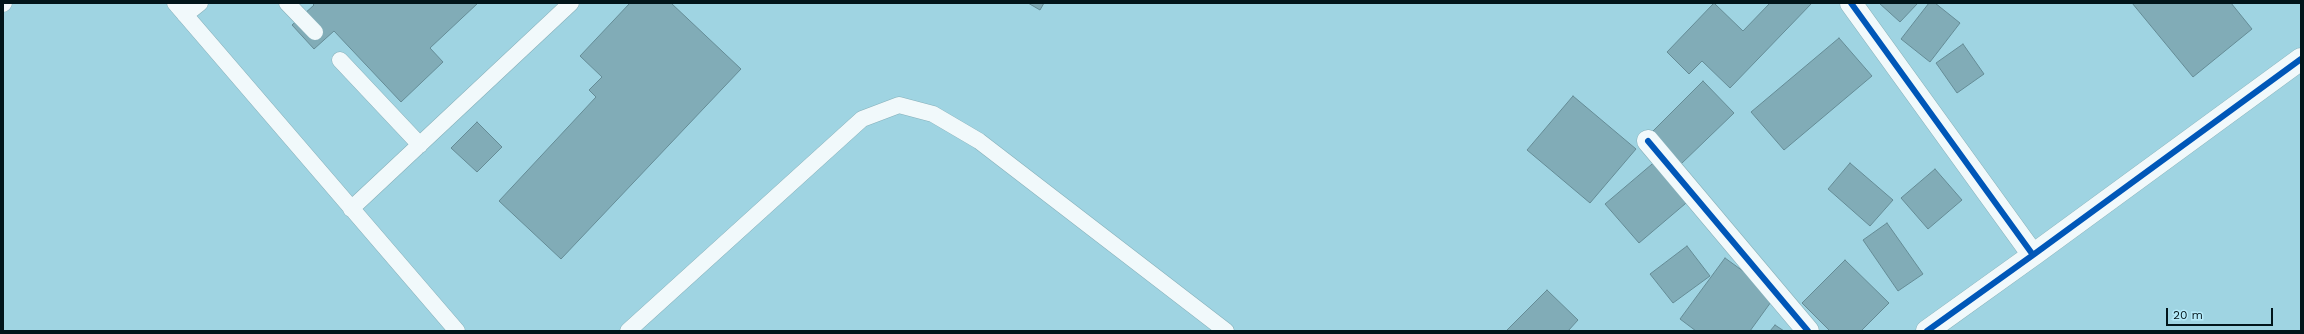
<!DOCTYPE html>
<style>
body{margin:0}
#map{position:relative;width:2304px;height:334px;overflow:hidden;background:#9fd4e2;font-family:"Work Sans",sans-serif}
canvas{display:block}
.frame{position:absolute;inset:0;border:4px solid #02151a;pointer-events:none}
.scale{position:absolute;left:2166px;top:308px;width:107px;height:18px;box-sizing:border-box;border:2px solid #02151a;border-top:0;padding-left:5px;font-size:12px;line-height:14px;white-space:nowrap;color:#02151a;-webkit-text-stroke:3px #b6ebfa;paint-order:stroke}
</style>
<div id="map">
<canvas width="2304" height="334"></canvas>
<div class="frame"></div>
<div class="scale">20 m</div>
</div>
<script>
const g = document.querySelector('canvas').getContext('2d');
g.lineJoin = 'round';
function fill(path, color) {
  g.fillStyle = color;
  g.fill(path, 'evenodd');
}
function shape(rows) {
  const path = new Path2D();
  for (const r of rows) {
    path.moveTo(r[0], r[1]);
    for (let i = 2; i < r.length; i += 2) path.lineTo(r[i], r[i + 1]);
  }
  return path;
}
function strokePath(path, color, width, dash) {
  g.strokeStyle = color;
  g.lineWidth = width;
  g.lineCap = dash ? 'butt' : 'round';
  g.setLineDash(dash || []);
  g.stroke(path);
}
const building = shape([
 [312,3,478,3,430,48,443,62,401,102,334,31,314,49,292,25,314,5,312,3],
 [630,3,671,3,741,69,561,259,499,201,596,97,589,90,602,77,580,56,630,3],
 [1028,3,1044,3,1040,10,1028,3],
 [1714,3,1743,31,1770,3,1812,3,1730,88,1702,61,1689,74,1667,52,1714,3],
 [1879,3,1918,3,1900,22,1879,3],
 [1929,3,1935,3,1960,23,1930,62,1901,39,1929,3],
 [2132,3,2231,3,2252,29,2193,77,2132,3],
 [1839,38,1872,76,1784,150,1751,112,1839,38],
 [1963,44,1984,74,1957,93,1936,63,1963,44],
 [1703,81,1734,113,1681,164,1651,133,1703,81],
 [1573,96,1636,149,1590,203,1527,150,1573,96],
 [477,122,502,147,477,172,451,148,477,122],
 [1658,159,1692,198,1639,243,1605,204,1658,159],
 [1850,163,1893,200,1870,226,1828,189,1850,163],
 [1935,169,1962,200,1928,229,1901,198,1935,169],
 [1887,223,1923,274,1898,291,1863,240,1887,223],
 [1687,246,1710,276,1673,303,1650,274,1687,246],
 [1725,258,1776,295,1750,331,1696,331,1680,319,1725,258],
 [1845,260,1889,303,1861,331,1830,331,1802,303,1845,260],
 [1547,290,1578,320,1568,331,1506,331,1547,290],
 [1775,325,1784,331,1770,331,1775,325]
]);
fill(building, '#81acb7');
strokePath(building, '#658c96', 1);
const lane = shape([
 [175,3,457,331],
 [287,3,315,32],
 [3,4,4,3],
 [185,15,200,3],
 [340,60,420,145],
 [351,209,571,3],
 [628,331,862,119,899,105,933,114,979,141,1226,331]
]);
const street = shape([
 [1851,3,2033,255,1927,331],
 [1648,141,1808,331],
 [2033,255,2301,59]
]);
strokePath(lane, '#86b0ba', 17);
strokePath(street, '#86b0ba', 23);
strokePath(lane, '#f1f9fb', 16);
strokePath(street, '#f1f9fb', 22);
strokePath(shape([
 [1851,3,2033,255,1927,331],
 [1648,141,1808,331],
 [2033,255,2301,59]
]), '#0057b8', 6);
</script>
